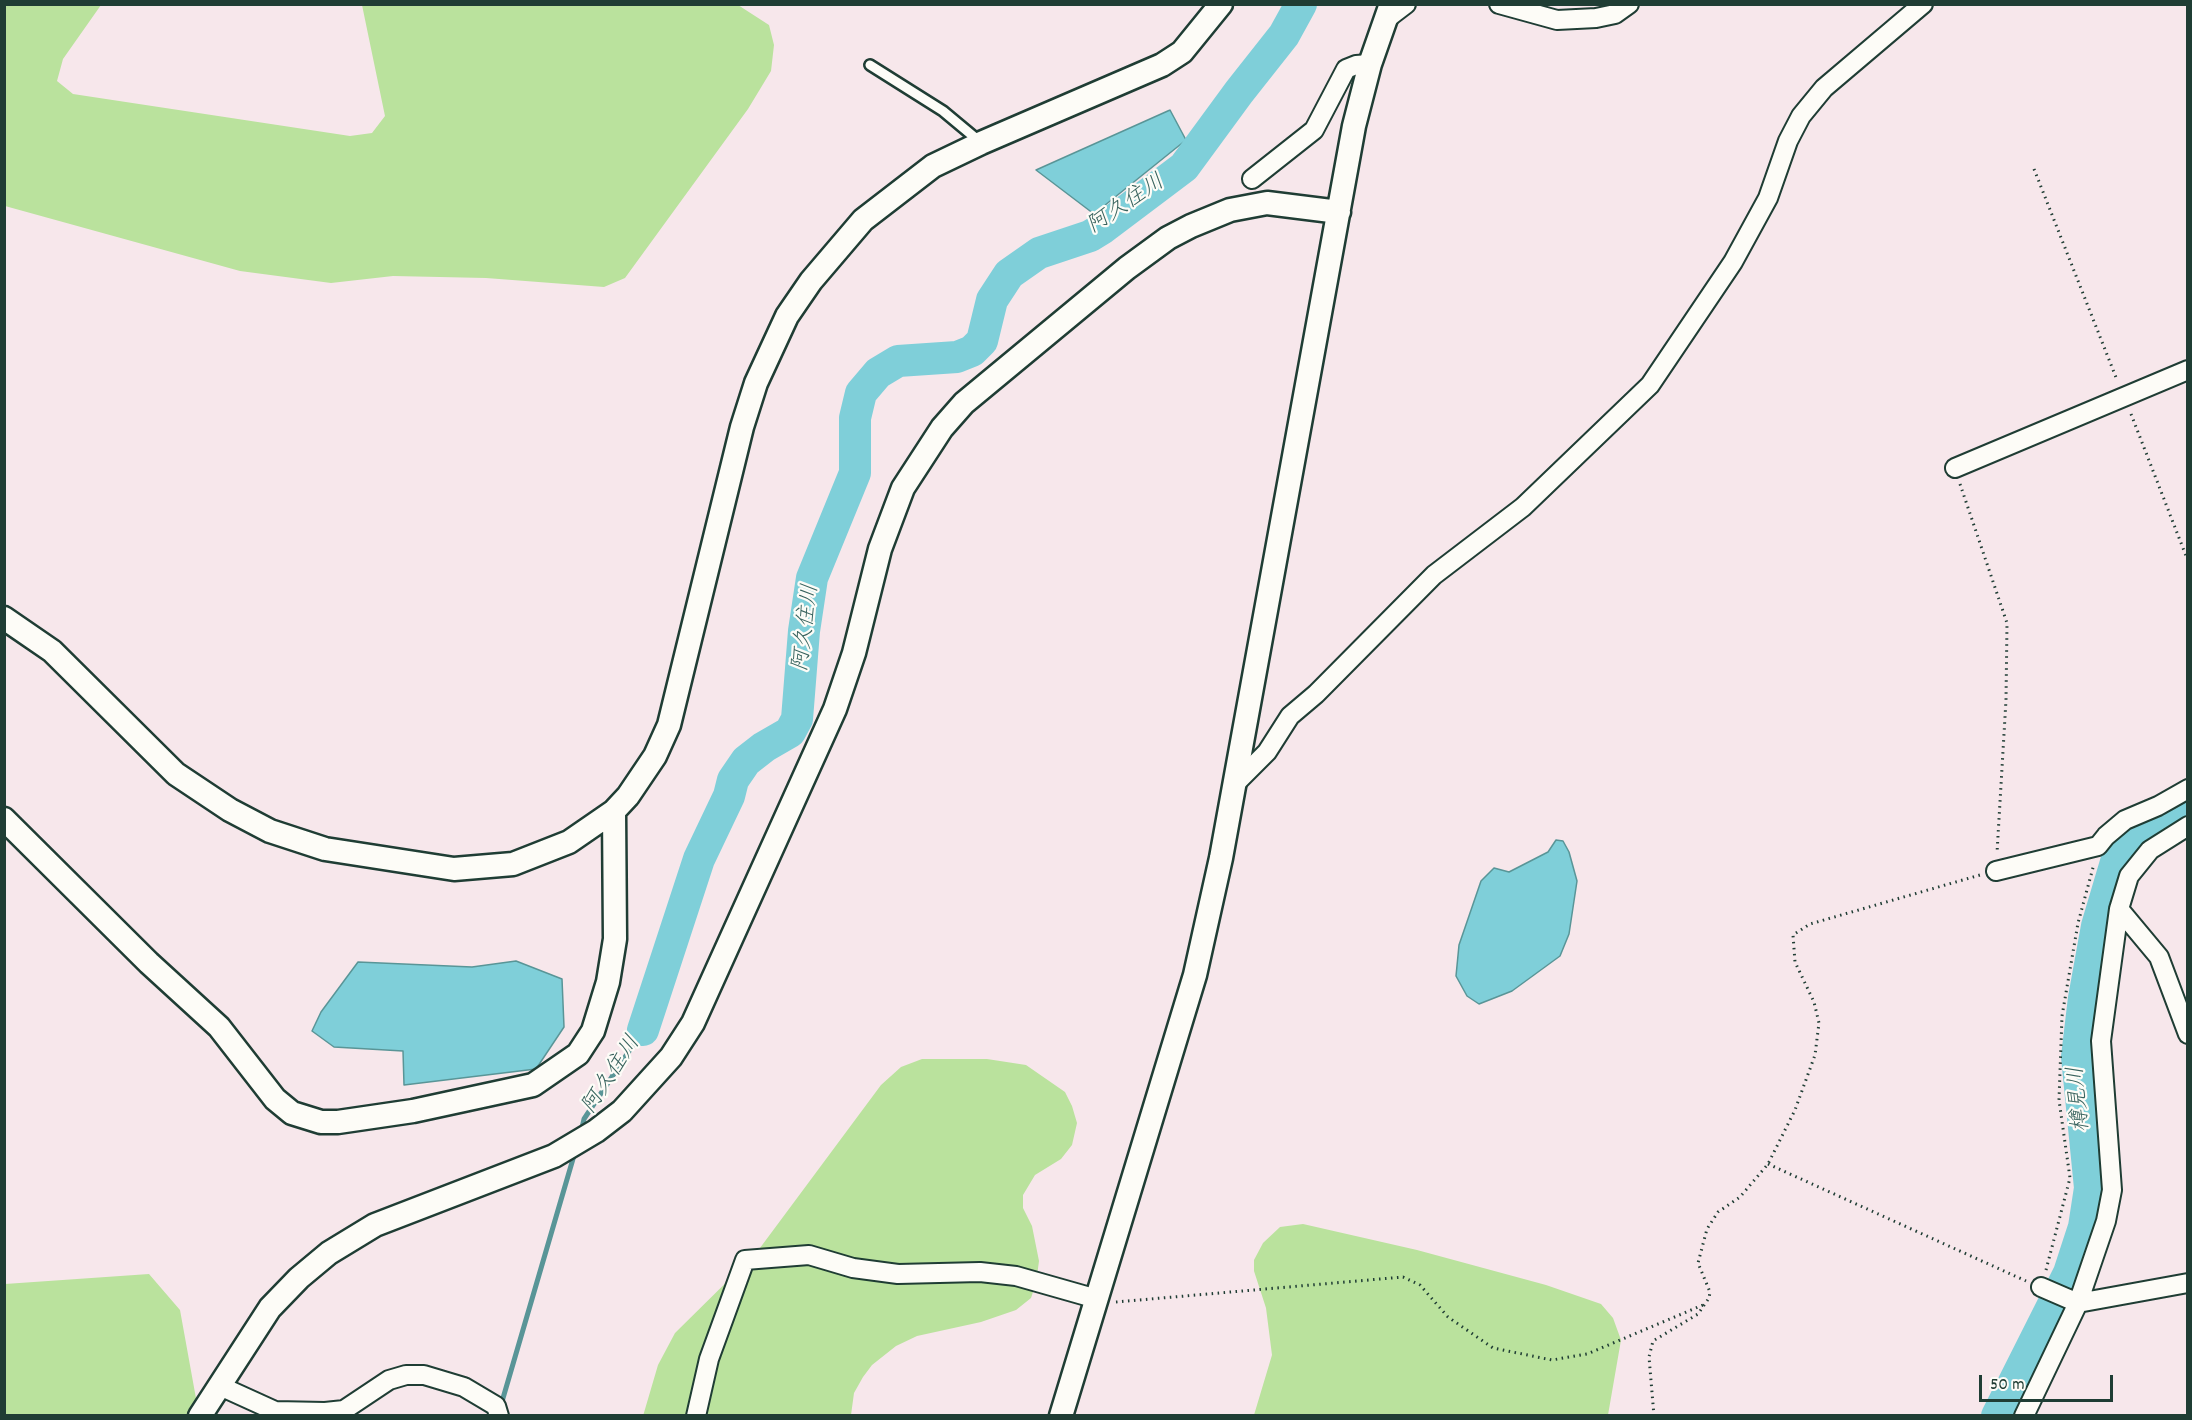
<!DOCTYPE html>
<meta charset="utf-8">
<style>
body{margin:0}
#map{position:relative;width:2192px;height:1420px;overflow:hidden;background:#f7e7eb;font-family:Dekko,sans-serif}
canvas{display:block}
.frame{position:absolute;inset:0;border:6px solid #1f3d34;pointer-events:none}
.scale{position:absolute;left:1979px;top:1375px;width:134px;height:27px;box-sizing:border-box;border:3px solid #1f3d34;border-top:0;padding-left:8px;font-size:18px;line-height:21px;white-space:nowrap;color:#1f3d34;-webkit-text-stroke:4px #fdfcf7;paint-order:stroke}
</style>
<div id="map">
<canvas width="2192" height="1420"></canvas>
<div class="frame"></div>
<div class="scale">50 m</div>
</div>
<script>
const g = document.querySelector('canvas').getContext('2d');
g.lineJoin = 'round';
function fill(path, color) {
  g.fillStyle = color;
  g.fill(path, 'evenodd');
}
function shape(rows) {
  const path = new Path2D();
  for (const r of rows) {
    path.moveTo(r[0], r[1]);
    for (let i = 2; i < r.length; i += 2) path.lineTo(r[i], r[i + 1]);
  }
  return path;
}
function strokePath(path, color, width, dash) {
  g.strokeStyle = color;
  g.lineWidth = width;
  g.lineCap = dash ? 'butt' : 'round';
  g.setLineDash(dash || []);
  g.stroke(path);
}
function write(font, color, halo, rows, align = 'center') {
  g.font = font + ' Dekko,"Klee One",sans-serif';
  g.lineWidth = 4.5;
  g.setLineDash([]);
  g.textBaseline = 'middle';
  g.strokeStyle = halo;
  g.fillStyle = color;
  for (const [text, x, y, turn = 0] of rows) {
    g.save();
    g.translate(x, y);
    g.rotate((+turn || 0) * Math.PI / 180);
    g.textAlign = isNaN(turn) ? turn : align;
    if (halo) g.strokeText(text, 0, 0);
    g.fillText(text, 0, 0);
    g.restore();
  }
}
fill(shape([
 [4,5,101,5,63,59,57,81,73,94,350,136,372,133,385,116,362,5,738,5,769,25,774,45,771,71,748,109,625,278,604,287,486,278,393,276,331,283,240,271,5,206],
 [922,1059,987,1059,1026,1065,1065,1092,1072,1106,1077,1123,1072,1145,1061,1159,1035,1175,1023,1195,1023,1208,1032,1226,1039,1261,1036,1283,1031,1298,1016,1310,981,1322,917,1336,896,1346,872,1365,863,1377,854,1393,851,1415,643,1416,658,1365,675,1333,757,1252,881,1085,901,1067],
 [1303,1224,1417,1250,1546,1285,1601,1304,1613,1318,1621,1340,1608,1415,1254,1415,1272,1355,1266,1308,1254,1271,1254,1260,1263,1243,1280,1227],
 [149,1274,180,1310,199,1415,5,1416,5,1284]
]), '#bae29d');
const water = shape([
 [1170,110,1186,140,1094,214,1036,170,1170,110],
 [1556,840,1563,841,1569,852,1577,881,1569,934,1560,956,1512,991,1479,1004,1467,996,1456,976,1459,945,1481,881,1494,868,1509,872,1548,852,1556,840],
 [516,961,562,979,564,1027,536,1069,404,1085,403,1051,334,1047,312,1031,321,1012,358,962,472,967,516,961]
]);
fill(water, '#7fcfd9');
strokePath(water, '#599597', 1.5);
strokePath(shape([
 [581,1132,584,1119,643,1030],
 [501,1405,575,1152]
]), '#599597', 5);
strokePath(shape([
 [643,1030,699,859,729,796,733,780,746,761,764,747,790,732,797,719,804,631,812,578,855,473,855,418,861,393,878,373,898,361,957,357,972,351,982,341,992,300,1009,274,1039,253,1090,236,1103,228,1184,167,1239,92,1284,35,1301,4],
 [1997,1416,2069,1273,2084,1227,2090,1188,2077,1057,2084,998,2097,926,2116,862,2127,839,2188,806]
]), '#7fcfd9', 32);
const service = shape([
 [870,65,943,111,979,141]
]);
const minor = shape([
 [1499,4,1557,20,1596,18,1615,14,1629,4],
 [1385,20,1406,4],
 [1252,179,1314,130,1346,69,1356,65,1370,64],
 [1955,468,2188,370],
 [1235,784,1267,752,1290,716,1316,694,1434,575,1523,507,1650,385,1733,262,1768,198,1788,141,1801,116,1824,88,1923,4],
 [1996,871,2098,846,2106,836,2125,820,2158,806,2188,789],
 [2119,909,2159,957,2188,1034],
 [2041,1287,2078,1303,2188,1283],
 [220,1386,275,1411,325,1412,344,1410,389,1380,406,1375,424,1375,464,1387,496,1406,499,1416],
 [696,1416,709,1359,745,1260,809,1255,853,1268,898,1274,980,1272,1016,1276,1097,1299],
 [2024,1416,2078,1303,2106,1221,2112,1190,2101,1041,2119,909,2129,876,2150,850,2188,826]
]);
const tertiary = shape([
 [4,618,52,651,176,774,230,810,270,831,325,849,454,869,513,864,569,842,614,811,628,796,655,756,669,725,742,427,756,383,787,316,811,281,863,220,933,166,981,143,1162,65,1182,52,1221,4],
 [4,819,149,963,219,1027,275,1099,292,1113,321,1122,338,1122,413,1111,533,1085,578,1054,593,1031,608,982,615,939,614,811],
 [200,1416,270,1308,299,1278,329,1253,375,1225,554,1156,596,1131,622,1111,671,1057,693,1023,835,709,854,653,880,549,903,488,942,428,964,403,1127,268,1168,238,1191,226,1230,210,1267,203,1339,212],
 [1061,1416,1195,975,1221,858,1354,126,1370,64,1391,4]
]);
strokePath(service, '#1f3d34', 14);
strokePath(minor, '#1f3d34', 22);
strokePath(tertiary, '#1f3d34', 27);
strokePath(shape([
 [2034,169,2117,380],
 [2131,414,2188,561],
 [1960,484,2007,623,2006,700,1997,853],
 [1768,1164,2026,1281],
 [2046,1270,2070,1178,2059,1100,2062,1016,2078,923,2094,864],
 [1116,1302,1403,1277,1420,1285,1448,1317,1493,1348,1552,1360,1587,1354,1703,1305],
 [1654,1416,1649,1357,1653,1341,1698,1314,1709,1298,1710,1292,1698,1263,1707,1229,1718,1212,1740,1197,1768,1164,1795,1110,1815,1055,1819,1023,1814,1002,1795,962,1793,935,1810,924,1980,875]
]), '#1f3d34', 3, [1.5, 4.5]);
strokePath(service, '#fdfcf7', 9);
strokePath(minor, '#fdfcf7', 18);
strokePath(tertiary, '#fdfcf7', 22);
write('italic 22px', '#37625d', '#fdfcf7', [
 ["阿久住川",1127,206,-34],
 ["阿久住川",808,628,-83],
 ["阿久住川",613,1076,-57],
 ["樽見川",2081,1099,-95]
]);
</script>
